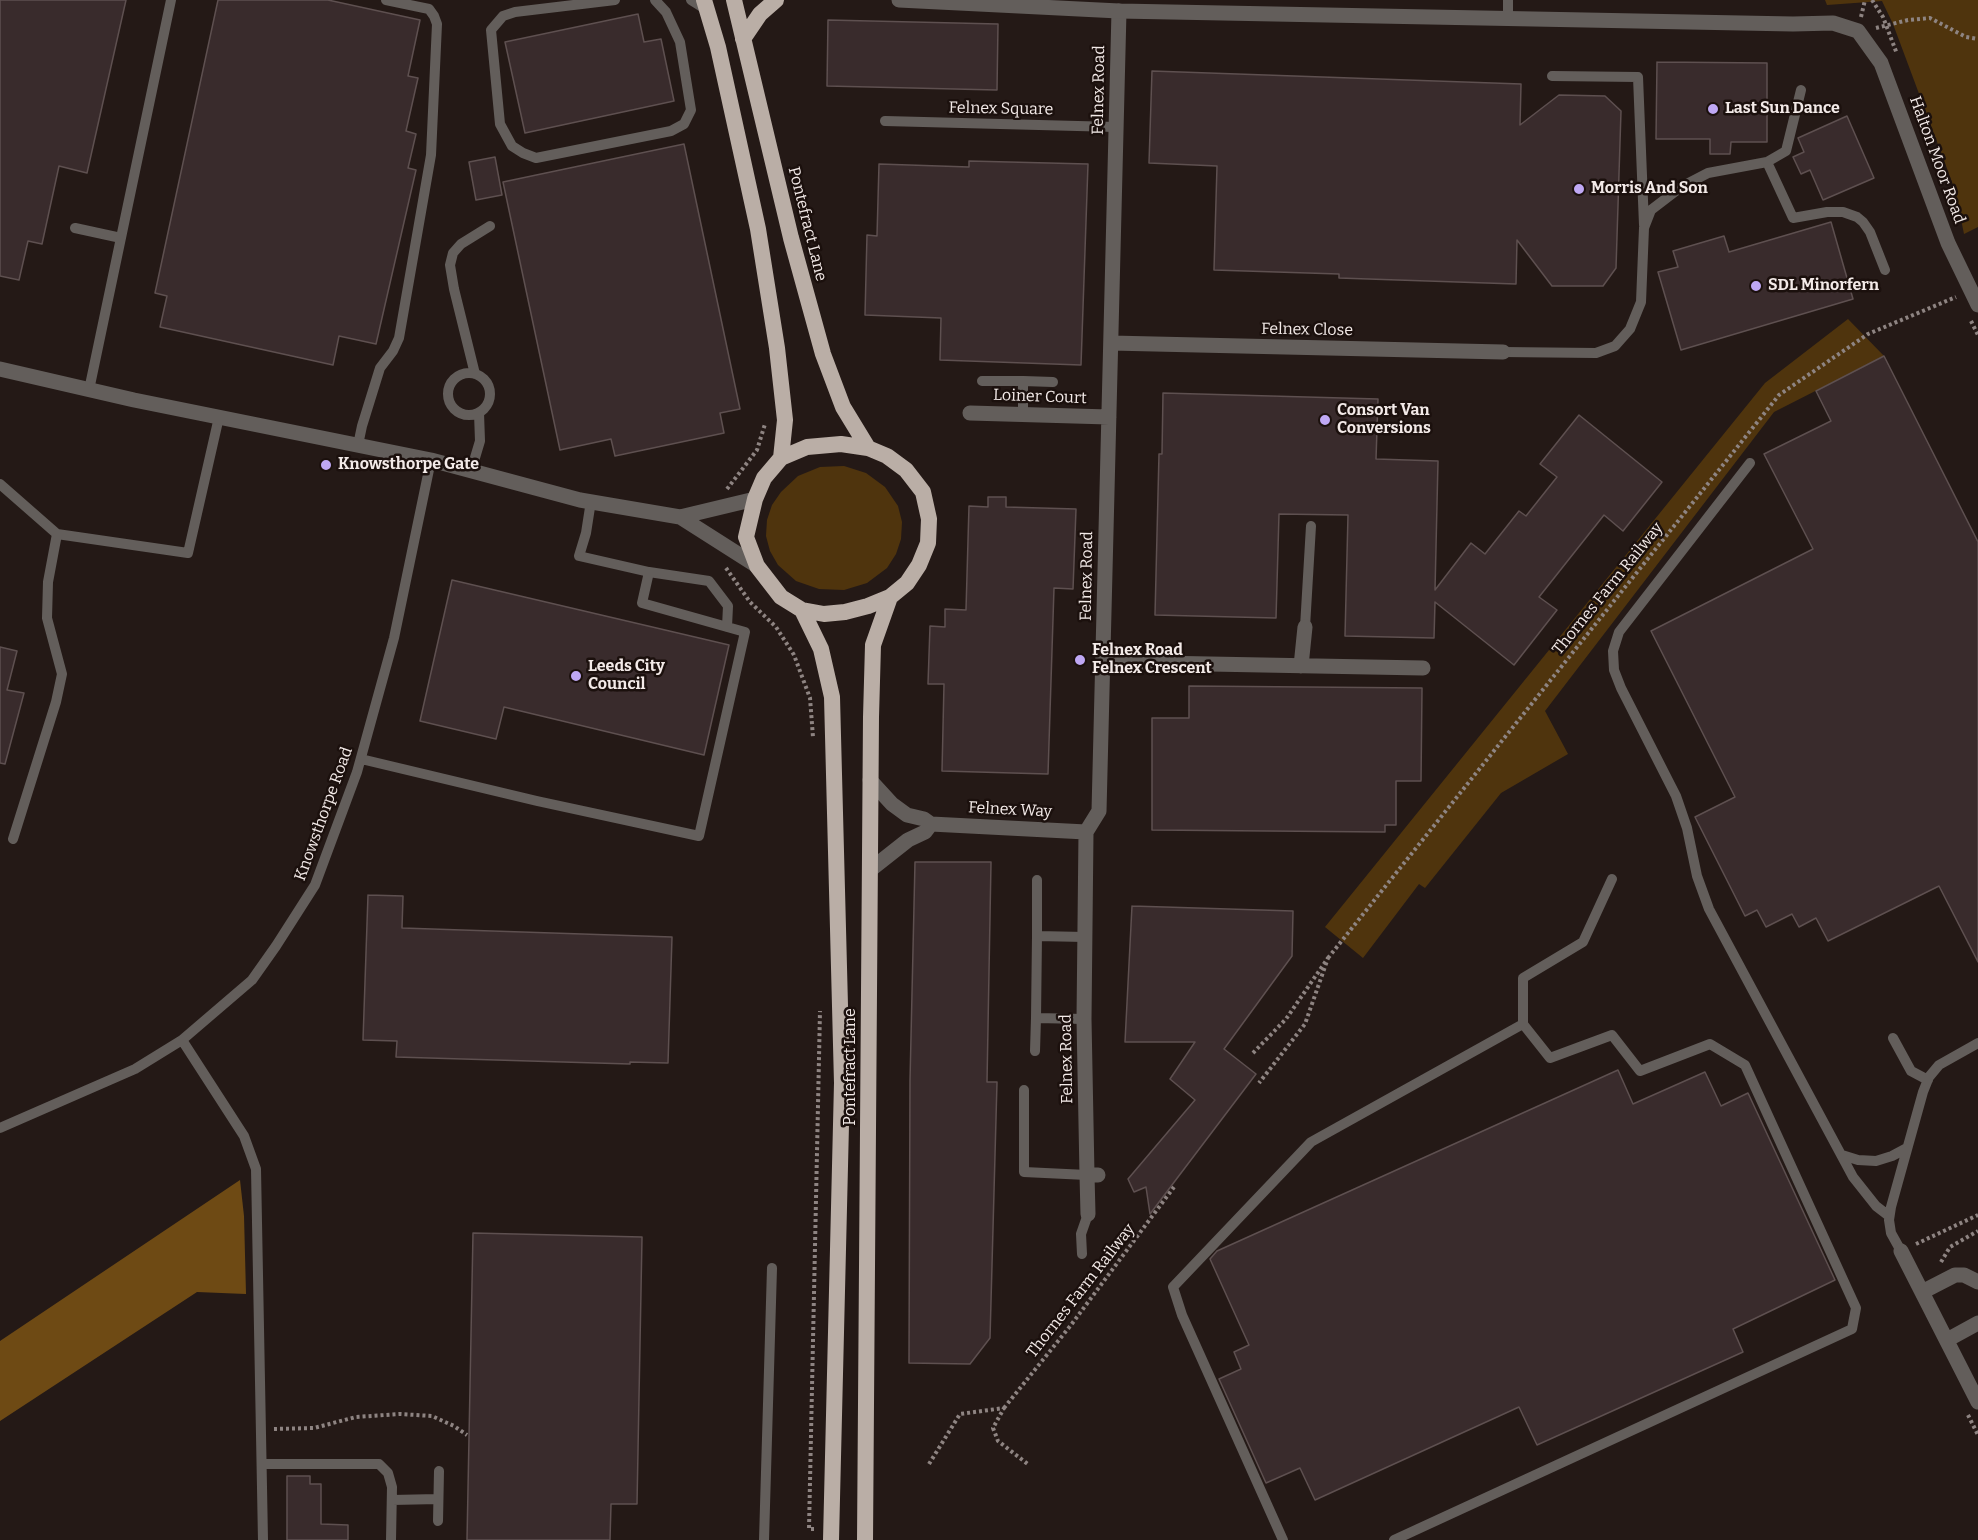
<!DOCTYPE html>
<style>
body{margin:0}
canvas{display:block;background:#241916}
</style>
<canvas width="1978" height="1540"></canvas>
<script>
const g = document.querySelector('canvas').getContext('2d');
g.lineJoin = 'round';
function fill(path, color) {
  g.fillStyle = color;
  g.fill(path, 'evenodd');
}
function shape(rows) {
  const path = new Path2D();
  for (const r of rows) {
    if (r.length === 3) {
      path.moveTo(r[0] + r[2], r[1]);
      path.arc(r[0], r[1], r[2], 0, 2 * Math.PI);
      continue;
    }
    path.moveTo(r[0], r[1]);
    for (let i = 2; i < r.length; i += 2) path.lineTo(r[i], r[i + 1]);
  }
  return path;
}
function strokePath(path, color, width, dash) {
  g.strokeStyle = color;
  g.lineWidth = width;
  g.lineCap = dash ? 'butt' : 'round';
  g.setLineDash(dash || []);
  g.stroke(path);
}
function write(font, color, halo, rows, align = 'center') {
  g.font = font + ' Bitter,serif';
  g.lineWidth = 5;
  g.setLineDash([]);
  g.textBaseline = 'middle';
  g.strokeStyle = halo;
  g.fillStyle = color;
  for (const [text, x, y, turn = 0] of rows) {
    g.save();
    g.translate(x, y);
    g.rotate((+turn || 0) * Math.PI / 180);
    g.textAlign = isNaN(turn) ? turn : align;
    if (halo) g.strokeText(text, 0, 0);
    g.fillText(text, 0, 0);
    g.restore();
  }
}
fill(shape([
 [1825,0,1978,0,1978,227,1964,234,1955,190,1893,24,1882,1,1827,5],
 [1848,319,1884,356,1774,412,1545,711,1568,754,1501,793,1425,888,1419,884,1363,958,1325,927,1765,383],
 [844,466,866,473,885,487,898,506,902,522,901,539,896,554,887,568,867,583,844,590,819,589,796,581,778,565,770,551,766,536,767,520,772,505,781,492,798,476,820,467]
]), '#4f340d');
fill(shape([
 [240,1180,244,1216,246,1294,197,1292,0,1421,0,1341]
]), '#6e4a14');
const building = shape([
 [0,0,126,0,87,173,59,166,42,244,28,241,19,280,0,276,0,0],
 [218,0,328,0,420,20,408,76,418,78,406,131,416,134,408,168,416,170,376,344,339,336,333,365,160,327,167,296,155,293,218,0],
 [638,14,644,42,661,39,674,101,525,133,505,42,638,14],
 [828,20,998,24,997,90,827,86,828,20],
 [1657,62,1767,63,1767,142,1731,142,1730,154,1710,154,1710,139,1656,139,1657,62],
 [1152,71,1521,84,1520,125,1559,95,1605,96,1621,111,1616,268,1603,286,1552,286,1517,240,1516,284,1339,278,1339,274,1214,270,1217,166,1149,163,1152,71],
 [1847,116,1874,178,1823,200,1810,170,1801,174,1793,157,1804,152,1798,138,1847,116],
 [684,144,740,409,720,413,724,433,615,456,611,439,560,450,503,182,684,144],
 [495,157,502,195,476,200,469,162,495,157],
 [969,161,1088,164,1081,365,940,360,941,318,865,315,867,235,877,236,879,164,969,167,969,161],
 [1831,222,1853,299,1681,350,1658,272,1678,267,1673,251,1724,236,1729,252,1831,222],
 [1884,356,1978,542,1978,962,1939,886,1828,941,1816,918,1799,927,1792,914,1766,927,1757,910,1745,916,1695,817,1735,797,1651,631,1813,549,1764,454,1831,421,1816,391,1884,356],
 [1163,393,1378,399,1376,459,1438,461,1435,590,1471,543,1485,554,1519,511,1526,516,1557,477,1540,464,1579,415,1662,482,1623,531,1604,515,1539,597,1557,610,1514,665,1435,602,1434,638,1345,636,1348,515,1279,514,1276,618,1155,615,1159,454,1162,454,1163,393],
 [988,497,1006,497,1006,507,1076,509,1073,589,1054,588,1048,774,942,771,944,684,928,684,930,626,945,627,945,609,966,610,969,506,988,507,988,497],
 [452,580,729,645,704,755,504,707,496,739,420,721,452,580],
 [0,647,17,651,7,690,24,693,5,764,0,763,0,647],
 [1189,686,1422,688,1421,781,1396,781,1396,825,1385,825,1385,832,1152,830,1152,718,1189,718,1189,686],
 [915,862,991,862,987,1082,997,1082,990,1338,970,1364,909,1363,910,1081,915,862],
 [368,895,403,896,402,928,672,937,668,1063,630,1062,630,1064,396,1057,397,1041,363,1040,368,895],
 [1132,906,1293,911,1292,956,1224,1049,1256,1074,1150,1214,1146,1187,1134,1192,1128,1179,1195,1100,1170,1079,1195,1042,1125,1042,1132,906],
 [1618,1070,1633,1104,1705,1072,1721,1106,1748,1093,1835,1280,1733,1329,1743,1352,1537,1445,1519,1407,1315,1500,1300,1468,1266,1483,1219,1379,1241,1369,1234,1352,1249,1345,1210,1259,1217,1251,1618,1070],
 [473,1233,642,1237,637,1504,611,1504,610,1540,467,1540,473,1233],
 [287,1476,310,1476,310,1484,321,1484,321,1524,348,1525,348,1540,287,1540,287,1476]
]);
fill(building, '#392b2c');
strokePath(building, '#5e5050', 1.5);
strokePath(shape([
 [1872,0,1883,17,1897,54],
 [1861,17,1865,0],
 [1876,28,1908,20,1930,18,1966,37,1978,39],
 [1971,321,1978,335],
 [727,489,757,450,765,424],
 [726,568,750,602,776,627,794,655,810,698,813,737],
 [1328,958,1779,395,1868,334,1956,297],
 [1253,1053,1286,1019,1328,958,1305,1024,1259,1083],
 [1916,1244,1978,1215],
 [1941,1262,1950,1247,1978,1231],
 [1004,1408,1071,1325,1174,1187],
 [1968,1415,1978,1435],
 [274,1429,314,1428,356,1417,400,1414,432,1416,454,1426,467,1435],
 [929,1464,960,1414,1004,1408,993,1428,998,1441,1029,1465],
 [814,1529,809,1529,820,1011]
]), '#8e8482', 4, [3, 3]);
strokePath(shape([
 [615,0,515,12,503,16,491,30,500,124,512,146,523,153,536,158,671,131,684,124,691,110,680,42,666,12,655,0],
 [691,0,707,10],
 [1508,0,1508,17],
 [1552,76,1638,77,1644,225],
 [885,121,1116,127],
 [1767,162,1793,218,1827,212,1843,212,1857,217,1863,222,1870,232,1885,270],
 [75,228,121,238],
 [1503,352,1596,353,1615,346,1630,329,1641,302,1644,228,1651,210,1681,187,1708,173,1767,162,1786,151,1801,90],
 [469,394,21],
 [475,374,454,289,450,265,453,253,461,244,490,226],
 [982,381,1023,381],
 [89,390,171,0],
 [1023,415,1023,381,1053,382],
 [358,445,362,426,380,368,393,351,399,338,431,155,437,24,434,16,429,9,386,0],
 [1750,463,1619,632,1613,651,1614,670,1621,688,1676,796,1687,828,1697,876,1709,909,1853,1177,1876,1206,1889,1216],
 [471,471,480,441,479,413],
 [0,484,57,534,188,553,219,417],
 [649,572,709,581,728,606,727,627],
 [1305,627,1311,526],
 [361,759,537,801,699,836,745,632,642,603,649,572,579,556,586,533,591,501],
 [13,839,56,702,62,674,47,618,48,582,57,534],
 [1037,880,1037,936],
 [1084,1019,1036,1018,1037,936,1085,937],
 [1523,1024,1523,978,1583,942,1612,879],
 [1893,1038,1911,1071,1928,1080],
 [182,1040,244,1136,256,1169,263,1540],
 [1035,1051,1036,1018],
 [1024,1090,1024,1172,1087,1175],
 [0,1128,135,1069,182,1040,252,980,276,946,315,885,357,772,394,638,431,460],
 [1842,1155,1858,1160,1876,1161,1892,1156,1907,1148],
 [1901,1251,1891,1233,1889,1220,1891,1207,1923,1092,1929,1077,1939,1065,1978,1043],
 [1082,1254,1081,1234,1088,1214],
 [262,1464,379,1464,388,1473,392,1487,391,1540],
 [392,1500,438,1499],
 [438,1521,439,1471],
 [764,1540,772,1268],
 [1283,1540,1182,1315,1173,1287,1311,1142,1523,1024,1550,1058,1612,1035,1640,1071,1710,1044,1745,1065,1856,1308,1852,1329,1394,1540]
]), '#635e5b', 10);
strokePath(shape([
 [1111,343,1503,352],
 [0,369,134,400,431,460,580,500,680,517,757,566],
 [970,413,1109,417],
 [680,517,755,499],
 [1103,662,1423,668],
 [1301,666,1305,627],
 [870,780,892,804,907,815,924,819,931,824,1086,832],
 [870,870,908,840,925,832,931,824],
 [1087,1175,1084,1019,1086,832,1099,811,1119,11],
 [1088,1214,1087,1175,1098,1175],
 [1901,1251,1978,1402],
 [1922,1292,1955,1275,1964,1275,1978,1282],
 [1947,1340,1978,1323]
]), '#635e5b', 15);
strokePath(shape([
 [899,0,1119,11,1793,24,1833,23,1858,31,1881,63,1948,243,1978,305]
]), '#635e5b', 15);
strokePath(shape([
 [704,0,718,47,758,229,777,348,785,420,781,458],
 [734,0,791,238,823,354,843,407,868,448],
 [743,39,760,14,776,0],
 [841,444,868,448,887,456,906,470,923,492,929,519,928,543,919,565,907,583,890,597,868,606,845,612,824,614,802,610,781,597,757,566,746,537,755,499,764,478,781,458,807,447,841,444],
 [802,610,821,649,832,697,842,1083,831,1540],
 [865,1540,871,717,873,645,890,597]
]), '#baaea6', 16);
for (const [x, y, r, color] of [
 [1713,109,6,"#bfa8f4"],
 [1579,189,6,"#bfa8f4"],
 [1756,286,6,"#bfa8f4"],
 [1325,420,6,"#bfa8f4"],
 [326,465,6,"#bfa8f4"],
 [1080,660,6,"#bfa8f4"],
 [576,676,6,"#bfa8f4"]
]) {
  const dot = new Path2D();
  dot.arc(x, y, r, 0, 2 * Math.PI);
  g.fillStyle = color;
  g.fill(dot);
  strokePath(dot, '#1b100d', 2);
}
write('16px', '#f3eae8', '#1b100d', [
 ["Felnex Road",1099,90,-89],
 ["Felnex Square",1001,109,1],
 ["Halton Moor Road",1937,160,70],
 ["Pontefract Lane",807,224,76],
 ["Felnex Close",1307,330,1],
 ["Loiner Court",1040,397,2],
 ["Felnex Road",1087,576,-89],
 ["Thornes Farm Railway",1608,589,-51],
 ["Felnex Way",1010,810,3],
 ["Knowsthorpe Road",324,814,-70],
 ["Felnex Road",1067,1059,-91],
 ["Pontefract Lane",851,1067,-90],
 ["Thornes Farm Railway",1081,1291,-52]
]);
write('bold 16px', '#f3eae8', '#1b100d', [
 ["Last Sun Dance",1725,109],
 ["Morris And Son",1591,189],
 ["SDL Minorfern",1768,286],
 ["Consort Van",1337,411],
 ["Conversions",1337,429],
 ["Knowsthorpe Gate",338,465],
 ["Felnex Road",1092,651],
 ["Felnex Crescent",1092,669],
 ["Leeds City",588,667],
 ["Council",588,685]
], 'left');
</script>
